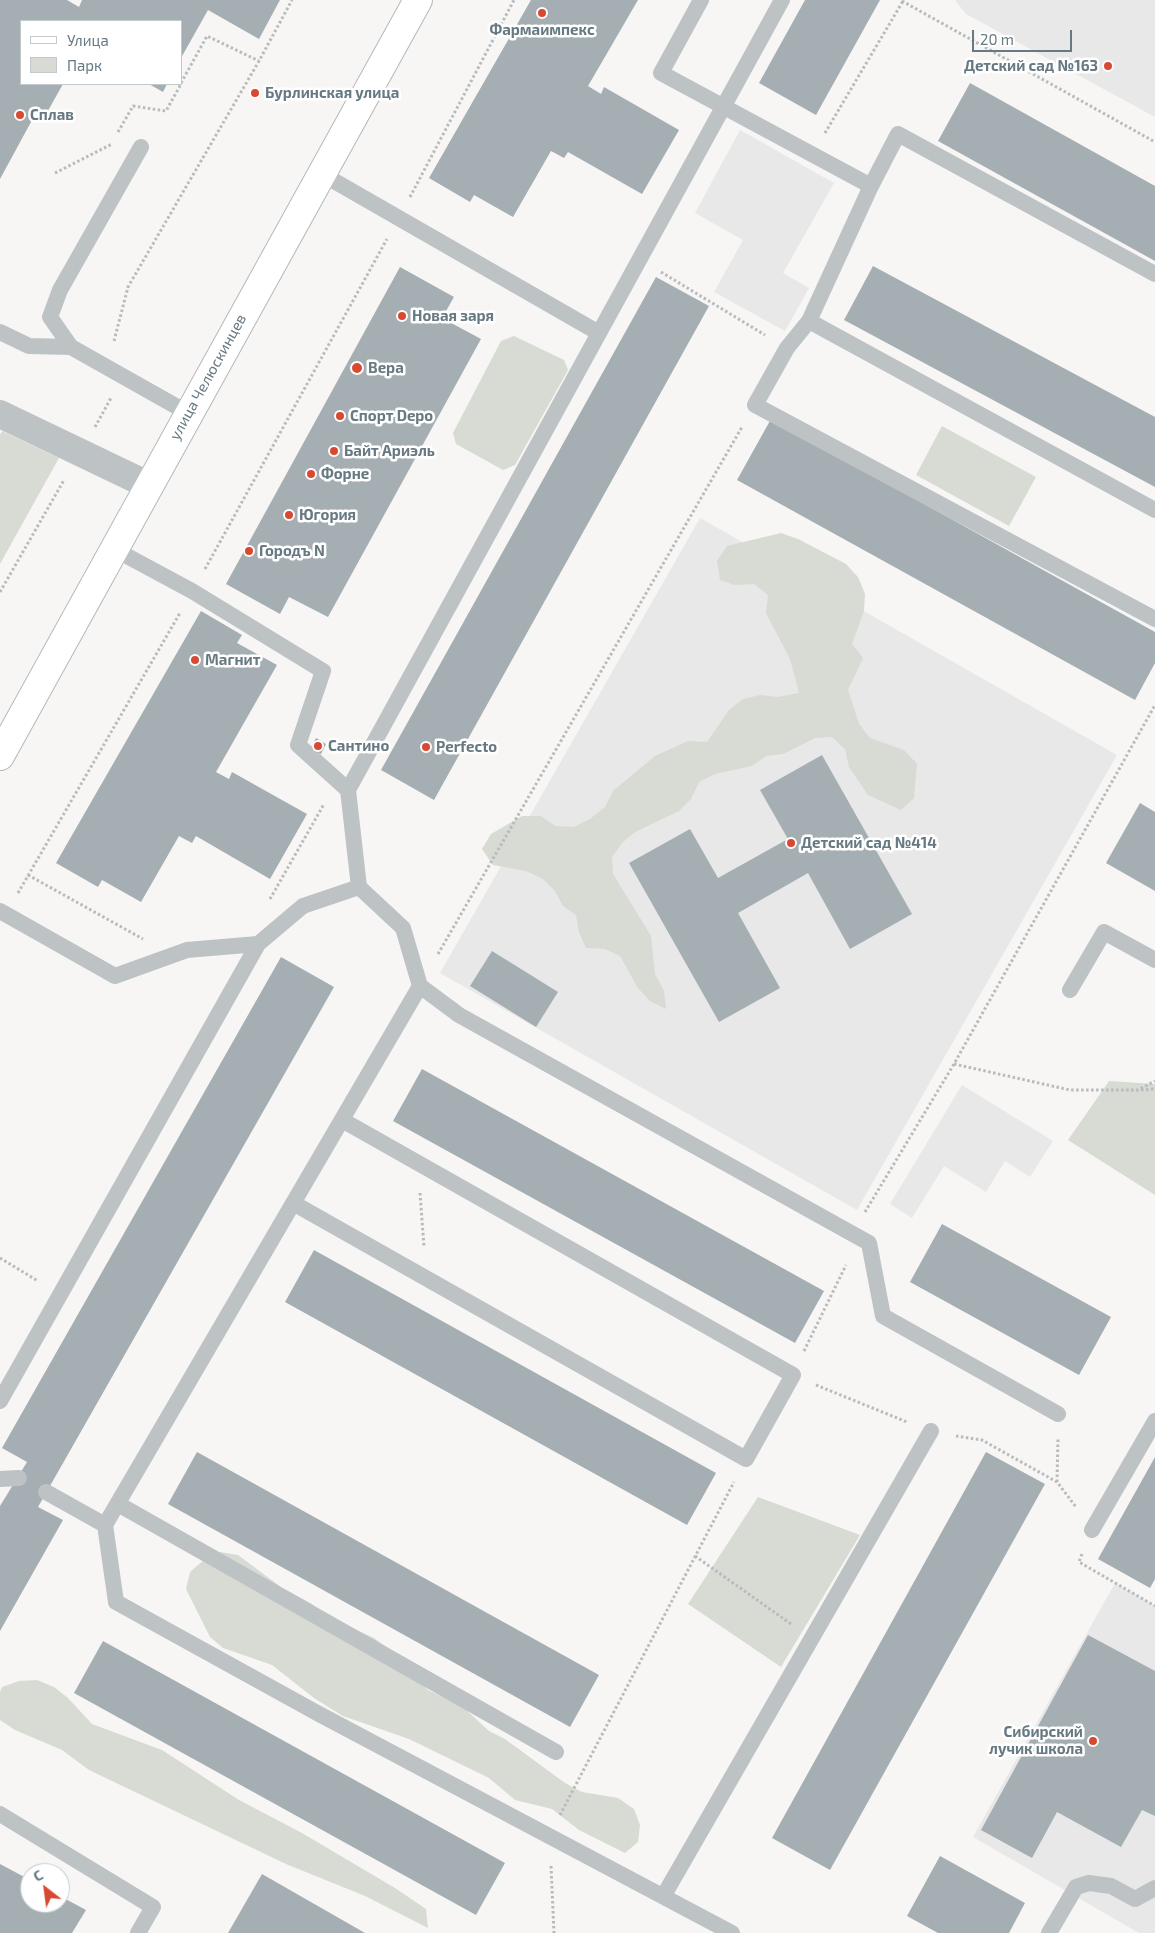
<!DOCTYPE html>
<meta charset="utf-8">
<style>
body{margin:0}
#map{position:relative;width:1155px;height:1933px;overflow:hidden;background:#f7f6f4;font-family:"Exo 2",sans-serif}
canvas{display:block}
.legend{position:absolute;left:20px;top:20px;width:162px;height:65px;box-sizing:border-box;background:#fff;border:1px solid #c2c9cd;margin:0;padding:6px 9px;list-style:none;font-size:15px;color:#677983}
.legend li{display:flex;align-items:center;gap:10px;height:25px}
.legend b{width:25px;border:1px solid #c2c9cd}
.north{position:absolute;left:20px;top:1863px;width:50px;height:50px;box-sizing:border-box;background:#fff;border:1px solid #c2c9cd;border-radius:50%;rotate:330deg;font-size:14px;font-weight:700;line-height:20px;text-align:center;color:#677983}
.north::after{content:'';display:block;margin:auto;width:18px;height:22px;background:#d84932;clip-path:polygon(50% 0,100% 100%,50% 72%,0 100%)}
.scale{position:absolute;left:972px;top:30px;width:100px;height:22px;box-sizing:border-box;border:2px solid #677983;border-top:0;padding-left:6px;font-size:15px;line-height:18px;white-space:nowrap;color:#677983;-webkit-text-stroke:4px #fff;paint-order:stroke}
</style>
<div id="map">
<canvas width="1155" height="1933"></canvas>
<ul class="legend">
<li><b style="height:6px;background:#fff"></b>Улица</li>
<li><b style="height:14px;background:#d7dbd3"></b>Парк</li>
</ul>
<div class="north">С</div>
<div class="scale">20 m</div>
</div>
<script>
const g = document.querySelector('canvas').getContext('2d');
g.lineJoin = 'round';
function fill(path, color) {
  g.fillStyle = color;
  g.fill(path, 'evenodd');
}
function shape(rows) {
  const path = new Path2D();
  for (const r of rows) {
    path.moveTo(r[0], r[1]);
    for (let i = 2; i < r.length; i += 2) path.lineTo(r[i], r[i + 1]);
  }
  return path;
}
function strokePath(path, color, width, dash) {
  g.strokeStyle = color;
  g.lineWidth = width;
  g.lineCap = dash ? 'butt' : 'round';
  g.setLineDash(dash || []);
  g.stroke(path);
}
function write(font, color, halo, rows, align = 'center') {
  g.font = font + ' "Exo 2",sans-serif';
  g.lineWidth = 5;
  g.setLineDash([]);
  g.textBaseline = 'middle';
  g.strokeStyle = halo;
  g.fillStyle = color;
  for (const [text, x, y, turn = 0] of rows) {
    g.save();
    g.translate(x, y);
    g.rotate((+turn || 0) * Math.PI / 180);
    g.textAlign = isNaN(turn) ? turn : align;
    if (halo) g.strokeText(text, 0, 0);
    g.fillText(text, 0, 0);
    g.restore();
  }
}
fill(shape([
 [955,0,1155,0,1155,117,966,14],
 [740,130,834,183,783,273,809,288,785,331,714,292,743,240,695,213],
 [700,518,1117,755,857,1210,440,973],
 [962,1085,1053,1141,1030,1177,1005,1161,986,1192,944,1166,912,1218,890,1204],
 [1115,1583,1155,1606,1155,1933,1139,1933,973,1837]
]), '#e7e8e7');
fill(shape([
 [514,336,564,360,568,370,515,465,503,470,456,444,453,433,501,341],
 [942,426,1036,477,1009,526,916,475],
 [2,431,59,458,0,564,0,435],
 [781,533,798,539,846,564,858,577,865,594,864,611,852,644,863,658,848,690,859,724,870,738,904,750,917,764,914,798,901,810,868,795,849,767,845,749,832,737,815,738,783,754,766,756,752,766,715,774,699,782,691,799,679,811,635,832,622,843,612,857,613,874,651,936,655,974,664,991,666,1009,650,1001,638,988,620,956,605,949,586,948,579,932,576,915,563,906,555,891,543,879,526,871,493,865,482,849,491,834,522,816,541,816,555,826,574,827,590,819,605,807,613,791,655,756,688,741,707,742,729,710,743,699,760,695,778,697,799,693,790,659,766,613,768,595,754,584,735,585,720,580,717,561,727,546],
 [1109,1081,1155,1084,1155,1195,1068,1140],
 [758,1497,860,1535,781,1667,688,1604],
 [220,1552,238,1555,281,1587,312,1604,325,1615,374,1638,390,1650,428,1690,462,1706,489,1731,505,1739,565,1783,582,1792,618,1798,634,1809,640,1825,638,1842,625,1853,579,1830,552,1809,515,1800,489,1778,409,1739,343,1716,314,1698,272,1665,223,1648,210,1637,186,1589,190,1572,204,1560],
 [37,1680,54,1687,68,1698,92,1724,162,1750,239,1800,302,1833,395,1888,426,1909,428,1928,365,1896,286,1864,89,1770,62,1750,15,1730,0,1720,0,1692,2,1687,19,1681]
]), '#d7dbd3');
fill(shape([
 [0,0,67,0,79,7,82,0,280,0,259,39,208,10,181,58,181,21,21,21,21,84,63,84,45,116,37,111,0,179],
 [531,0,638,0,588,86,601,94,604,87,679,130,642,194,568,152,564,158,551,151,513,217,474,195,470,202,429,178],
 [805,0,880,0,816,115,759,83],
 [970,83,1155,186,1155,261,938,141],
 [149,84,167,84,163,92],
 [873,266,1155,417,1155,487,844,320],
 [400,267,454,297,442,318,481,339,328,617,289,597,280,614,226,584],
 [656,277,709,306,434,800,381,770],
 [771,419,1155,632,1155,663,1135,700,737,480],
 [201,611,242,635,237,643,277,665,216,772,229,779,232,772,307,814,270,879,196,836,192,843,179,836,141,902,102,880,98,887,56,863],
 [316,738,326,744,321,754,310,749],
 [822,755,912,914,850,949,808,873,738,913,780,988,719,1022,629,863,690,829,718,878,788,839,760,790],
 [1140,803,1155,812,1155,891,1106,863],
 [492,951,558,992,536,1027,470,986],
 [281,957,334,987,38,1507,63,1520,0,1631,0,1506,27,1462,2,1448],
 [422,1069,824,1291,795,1343,393,1121],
 [942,1224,1111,1317,1079,1375,910,1282],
 [314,1250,716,1473,687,1525,285,1302],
 [197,1452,599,1675,570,1727,168,1504],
 [986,1452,1045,1484,830,1870,772,1838],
 [1155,1457,1155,1579,1150,1588,1098,1559],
 [1088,1635,1155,1671,1155,1816,1142,1810,1121,1847,1057,1812,1032,1858,981,1830],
 [103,1641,505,1863,476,1915,74,1693],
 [940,1856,1025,1903,1009,1933,938,1933,907,1916],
 [0,1864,30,1880,30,1903,60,1903,60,1896,86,1910,72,1933,0,1933],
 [262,1874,365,1933,228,1933]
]), '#a5aeb3');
const secondary = shape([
 [0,756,418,0]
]);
strokePath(secondary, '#b2b8bc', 30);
strokePath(shape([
 [902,1,1155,142],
 [181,83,207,36,259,61],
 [118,132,133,106,166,111,181,84],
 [825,133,903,1],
 [55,173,112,144],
 [410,197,514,0],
 [661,272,765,335],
 [114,341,128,287,259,61,292,0],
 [95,427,111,398],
 [205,569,387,239],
 [0,592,64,480],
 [28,875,143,939],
 [18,893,180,613],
 [270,899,324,804],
 [438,954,742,427],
 [954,1064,1070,1090,1138,1090,1155,1081],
 [1141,1090,1155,1089],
 [420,1193,424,1247],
 [865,1212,954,1064,1155,705],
 [0,1258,38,1281],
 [804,1351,846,1265],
 [816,1385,907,1422],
 [956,1436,982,1440,1057,1482,1076,1507],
 [1057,1482,1058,1438],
 [1082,1554,1079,1562,1155,1606],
 [695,1556,791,1624],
 [560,1815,734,1482],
 [551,1866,554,1933]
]), '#b8bbbd', 3, [2.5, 2.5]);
strokePath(shape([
 [701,0,661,73,871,186],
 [141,147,60,290,50,317,71,347,188,413],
 [322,174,599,333],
 [1155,274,898,134,871,186,809,321,787,348,755,405,1155,619],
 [809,321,1155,510],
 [0,332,29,346,71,347],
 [114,549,192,591,323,671,298,745,348,790,359,887,403,928,420,986,105,1525,116,1602,319,1714,732,1933],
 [348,790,782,0],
 [0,911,115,976,187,950,258,944,303,906,359,887],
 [420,986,459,1015,869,1243,883,1316,1058,1414],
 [1070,990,1104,932,1155,960],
 [293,1203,746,1459,793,1375,342,1120],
 [0,1401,258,944],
 [0,1479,19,1478],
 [46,1492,105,1525],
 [118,1504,556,1752],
 [1092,1530,1155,1421],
 [0,1814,153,1907,138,1933],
 [664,1895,931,1431],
 [1049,1933,1076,1887,1089,1883,1111,1886,1135,1899,1155,1888]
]), '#bdc2c5', 16);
strokePath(shape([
 [0,414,148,485]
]), '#bdc2c5', 28);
strokePath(secondary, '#fff', 28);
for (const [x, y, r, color] of [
 [542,13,5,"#d84932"],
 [1108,66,5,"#d84932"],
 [255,93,5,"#d84932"],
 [20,115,5,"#d84932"],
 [402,316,5,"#d84932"],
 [357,368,6,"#d84932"],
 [340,416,5,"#d84932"],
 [334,451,5,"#d84932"],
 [311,474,5,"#d84932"],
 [289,515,5,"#d84932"],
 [249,551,5,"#d84932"],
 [195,660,5,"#d84932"],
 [318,746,5,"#d84932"],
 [426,747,5,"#d84932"],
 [791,843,5,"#d84932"],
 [1093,1741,5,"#d84932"]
]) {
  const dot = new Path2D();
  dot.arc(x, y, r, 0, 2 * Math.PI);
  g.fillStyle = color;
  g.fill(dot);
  strokePath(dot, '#fff', 2);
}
write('bold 15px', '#677983', '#fff', [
 ["Фармаимпекс",542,30,"center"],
 ["Детский сад №163",1098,66,"right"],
 ["Бурлинская улица",265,93],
 ["Сплав",30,115],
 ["Новая заря",412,316],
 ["Вера",368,368],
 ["Спорт Depo",350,416],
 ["Байт Ариэль",344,451],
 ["Форне",321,474],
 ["Югория",299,515],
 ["Городъ N",259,551],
 ["Магнит",205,660],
 ["Сантино",328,746],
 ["Perfecto",436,747],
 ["Детский сад №414",801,843],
 ["Сибирский",1083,1732,"right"],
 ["лучик школа",1083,1749,"right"]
], 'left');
write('15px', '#677983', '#fff', [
 ["улица Челюскинцев",208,377,-61]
]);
</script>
